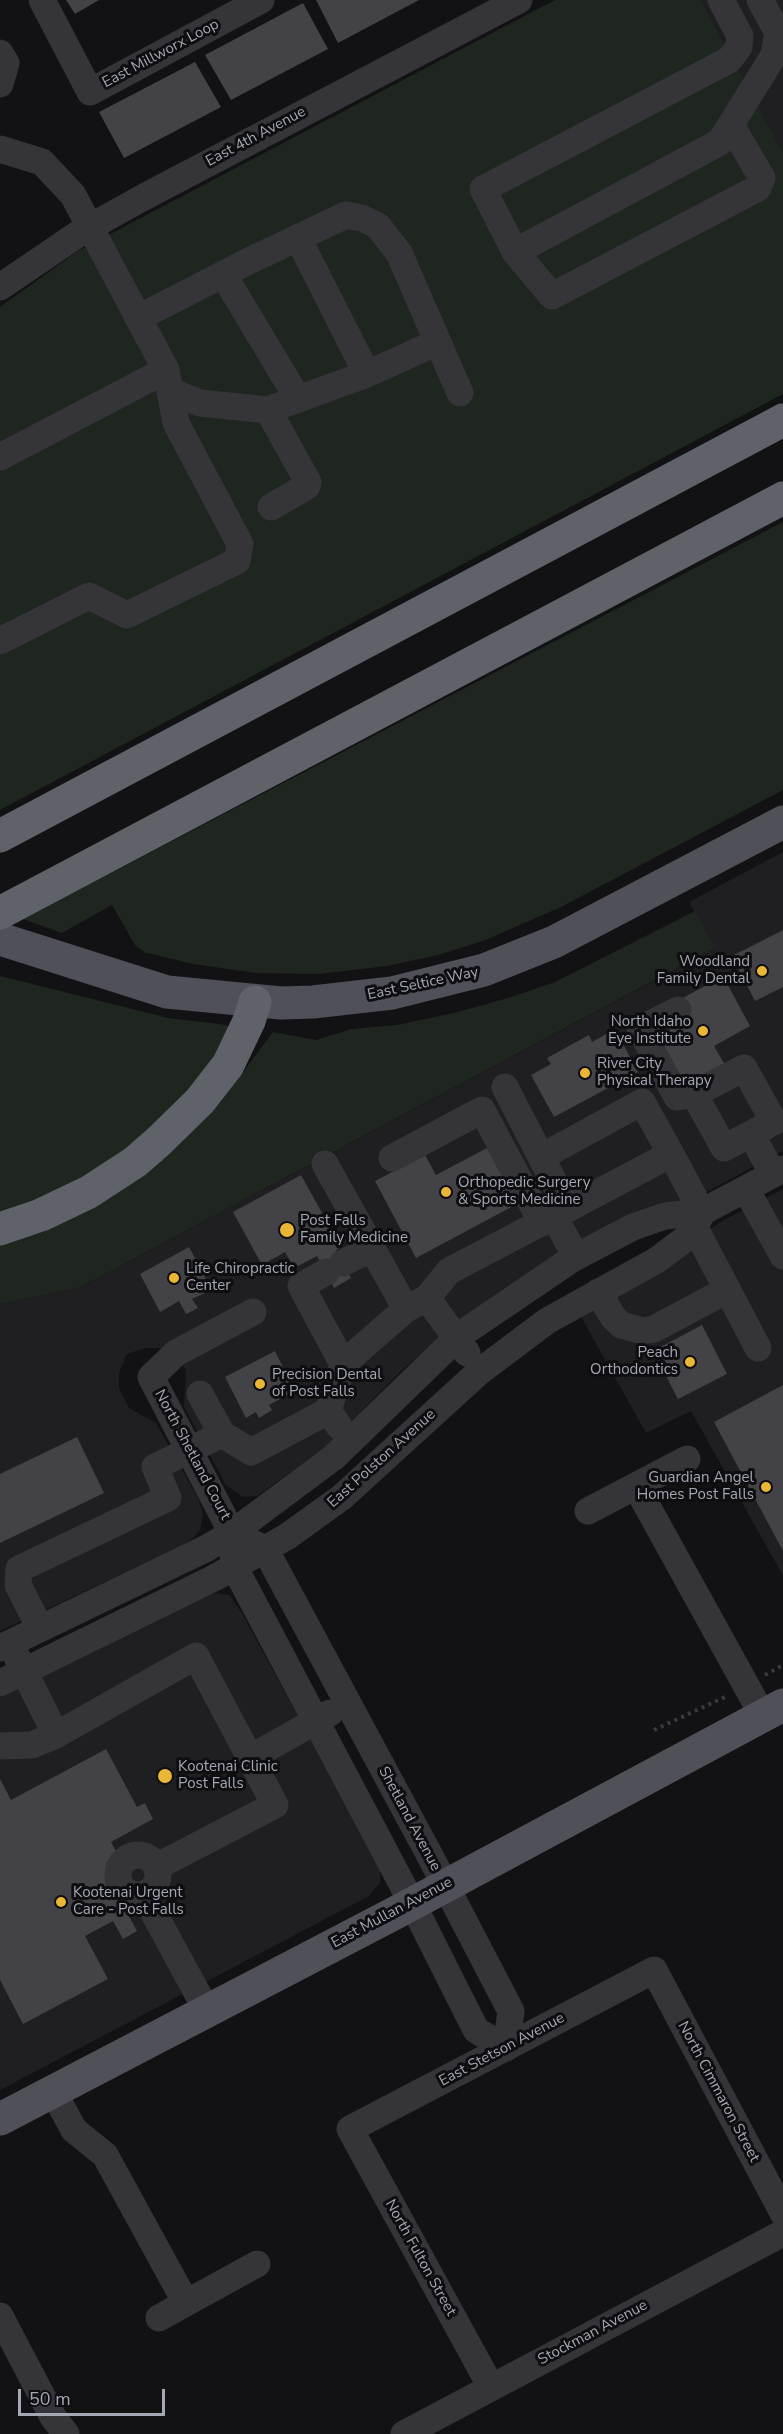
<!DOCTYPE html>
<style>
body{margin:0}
#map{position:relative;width:783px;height:2434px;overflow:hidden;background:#121214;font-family:"Nunito Sans",sans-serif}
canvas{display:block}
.scale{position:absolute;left:18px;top:2389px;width:147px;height:27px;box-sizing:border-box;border:3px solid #a4a8b4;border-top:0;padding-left:8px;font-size:18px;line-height:21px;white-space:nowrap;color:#a4a8b4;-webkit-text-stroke:4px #0e0d0f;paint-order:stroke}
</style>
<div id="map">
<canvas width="783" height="2434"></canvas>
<div class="scale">50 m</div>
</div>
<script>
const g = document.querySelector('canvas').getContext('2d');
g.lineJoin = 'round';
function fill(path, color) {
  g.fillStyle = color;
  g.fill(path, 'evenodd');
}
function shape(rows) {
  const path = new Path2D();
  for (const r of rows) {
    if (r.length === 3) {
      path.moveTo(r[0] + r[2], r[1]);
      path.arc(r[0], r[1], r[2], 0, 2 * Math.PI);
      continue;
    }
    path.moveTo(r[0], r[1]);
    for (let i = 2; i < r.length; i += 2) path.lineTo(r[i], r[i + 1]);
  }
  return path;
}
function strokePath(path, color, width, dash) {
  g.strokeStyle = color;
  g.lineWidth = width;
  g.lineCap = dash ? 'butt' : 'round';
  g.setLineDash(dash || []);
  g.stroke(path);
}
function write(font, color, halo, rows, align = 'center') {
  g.font = font + ' "Nunito Sans",sans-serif';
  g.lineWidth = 6;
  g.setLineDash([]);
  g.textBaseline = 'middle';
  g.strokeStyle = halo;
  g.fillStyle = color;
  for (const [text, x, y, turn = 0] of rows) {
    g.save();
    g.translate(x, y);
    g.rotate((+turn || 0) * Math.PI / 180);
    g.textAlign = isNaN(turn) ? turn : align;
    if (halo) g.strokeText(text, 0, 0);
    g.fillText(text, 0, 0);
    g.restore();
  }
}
fill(shape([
 [701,0,783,0,783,152],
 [783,852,783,1151,690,1201,543,1265,503,1289,441,1336,401,1371,327,1446,257,1496,243,1497,226,1485,184,1407,186,1370,177,1358,163,1348,145,1348,127,1354,119,1373,119,1388,129,1408,156,1423,199,1500,203,1515,200,1530,192,1539,175,1549,0,1631,0,1304,79,1288,714,949,689,902],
 [783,1189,783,1576,691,1411,646,1433,579,1313,724,1220],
 [209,1592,229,1595,243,1615,376,1861,380,1871,380,1883,369,1896,0,2090,0,1692]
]), '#1f1e21');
fill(shape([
 [555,0,701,0,783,152,783,394,0,810,0,307,78,251],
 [783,522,783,790,561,907,483,941,438,955,387,966,318,974,256,973,193,964,144,952,135,945,112,905,62,933,23,919],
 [695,911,715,948,79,1288,0,1304,0,1242,172,1148,217,1107,273,1032,316,1040,352,1029,397,1025,454,1013,508,998,555,982],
 [0,976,168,1018,227,1025,229,1030,228,1056,124,1154,73,1185,0,1216]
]), '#1f2620');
fill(shape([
 [66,0,99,0,75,14],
 [316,0,419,0,338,43],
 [303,3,328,49,231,100,205,55],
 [195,62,221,107,124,158,99,112],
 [783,930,783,987,755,1001,732,956],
 [723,976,750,1026,714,1046,725,1065,684,1087,657,1036,691,1018,681,999],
 [615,1029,638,1072,554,1117,531,1075,551,1064,547,1058,589,1035,592,1042],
 [487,1148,517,1204,416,1258,375,1181,425,1155,436,1175],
 [301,1175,341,1247,336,1250,351,1278,334,1288,317,1256,294,1268,285,1252,262,1265,233,1212],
 [189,1247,207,1281,200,1285,205,1293,192,1299,198,1308,186,1314,179,1301,160,1312,140,1274],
 [702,1325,727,1374,678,1399,653,1351],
 [275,1351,295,1391,269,1405,272,1410,259,1418,256,1412,246,1418,225,1377],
 [783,1385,783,1551,714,1422],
 [77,1437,104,1493,0,1543,0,1474],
 [106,1749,137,1807,145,1803,153,1819,111,1842,128,1874,111,1883,137,1931,123,1939,113,1921,85,1936,108,1979,23,2024,0,1980,0,1779,11,1800]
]), '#424247');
strokePath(shape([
 [765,1675,783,1665],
 [654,1730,727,1696]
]), '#3a3b40', 4, [3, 4.5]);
strokePath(shape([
 [42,0,90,92,261,0],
 [0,53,6,63,0,84],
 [731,125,762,178,758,188,552,296,515,252,720,142,774,55,778,33,760,0],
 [0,149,42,162,73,195,166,370,176,423,240,544,237,561,127,615,89,596,0,641],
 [298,238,367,374],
 [515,252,483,189,729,60,739,47,740,36,721,0],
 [223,274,298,399],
 [0,287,81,232,144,197,519,0],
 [138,318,251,260,346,215,362,218,378,226,399,253,460,393],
 [170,391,200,403,268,410,367,374,438,342],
 [268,410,308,482,307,486,271,507],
 [0,457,166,370],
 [678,1010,640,1029,677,1097,694,1094],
 [505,1087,541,1157],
 [766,1126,751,1134,773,1174],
 [751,1134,724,1148,694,1094,744,1068,774,1122],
 [392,1158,482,1110,542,1223],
 [325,1164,406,1309],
 [746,1189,783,1256],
 [568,1209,541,1157,642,1102,671,1154],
 [695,1228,758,1348],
 [576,1257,554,1216,671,1154,702,1212],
 [343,1263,372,1248],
 [326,1272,301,1286,343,1364],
 [598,1292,613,1317,621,1325,643,1331,654,1329,727,1290],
 [467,1353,427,1298,449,1271,554,1216],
 [200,1394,222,1434],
 [339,1426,328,1411,343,1364,406,1309,427,1298],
 [636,1486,763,1716],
 [588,1511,687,1459],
 [232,1533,265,1549,429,1854,511,2011,506,2048,476,2030,412,1903,234,1566,232,1533,151,1377,176,1353,253,1312],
 [40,1628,18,1585,19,1569,168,1498,155,1467,222,1434,251,1452,328,1411],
 [0,1648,207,1548,232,1533,334,1457,460,1335,572,1259,633,1227,665,1216,702,1212,783,1169],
 [17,1657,56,1735],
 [0,1683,216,1577,288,1536,342,1497,479,1372,547,1321,657,1260,685,1239,695,1228,702,1212],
 [0,1746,32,1745,56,1735,196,1656,275,1805,156,1867],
 [250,1758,330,1713],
 [138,1875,20],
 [144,1895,207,2011],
 [53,2091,74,2130,105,2155,186,2303,257,2264],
 [0,2316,53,2417,66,2434],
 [159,2318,186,2303],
 [491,2387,350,2129,654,1970,783,2213],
 [404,2434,783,2233]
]), '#343439', 27);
strokePath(shape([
 [0,939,167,992,281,1003,313,1002,392,993,484,970,554,942,783,822],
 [0,2119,395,1913,783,1705]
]), '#505158', 33);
strokePath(shape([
 [0,836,783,420],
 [0,913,783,498],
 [0,1229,41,1215,89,1192,135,1162,158,1142,200,1101,228,1065,249,1021,255,1002]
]), '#60626a', 33);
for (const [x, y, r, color] of [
 [762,971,6,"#e9b735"],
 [703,1031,6,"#e9b735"],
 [585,1073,6,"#e9b735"],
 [446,1192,6,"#e9b735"],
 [287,1230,8,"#e9b735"],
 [174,1278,6,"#e9b735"],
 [690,1362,6,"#e9b735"],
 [260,1384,6,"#e9b735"],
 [766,1487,6,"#e9b735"],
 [165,1776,8,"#e9b735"],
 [61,1902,6,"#e9b735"]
]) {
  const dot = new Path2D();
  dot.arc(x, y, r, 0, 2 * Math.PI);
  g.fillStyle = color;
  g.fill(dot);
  strokePath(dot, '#0e0d0f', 2);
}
write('15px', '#a4a8b4', '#0e0d0f', [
 ["East Millworx Loop",161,54,-28],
 ["East 4th Avenue",256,137,-28],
 ["East Seltice Way",423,984,-12],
 ["North Shetland Court",192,1455,62],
 ["East Polston Avenue",382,1459,-42],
 ["Shetland Avenue",409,1819,62],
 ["East Mullan Avenue",392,1913,-28],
 ["East Stetson Avenue",502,2050,-28],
 ["North Cimmaron Street",718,2092,62],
 ["North Fulton Street",420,2258,61],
 ["Stockman Avenue",593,2333,-28]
]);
write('15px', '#a4a8b4', '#0e0d0f', [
 ["Woodland",750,962,"right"],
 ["Family Dental",750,979,"right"],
 ["North Idaho",691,1022,"right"],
 ["Eye Institute",691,1039,"right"],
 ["River City",597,1064],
 ["Physical Therapy",597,1081],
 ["Orthopedic Surgery",458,1183],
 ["& Sports Medicine",458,1200],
 ["Post Falls",300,1221],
 ["Family Medicine",300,1238],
 ["Life Chiropractic",186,1269],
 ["Center",186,1286],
 ["Peach",678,1353,"right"],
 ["Orthodontics",678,1370,"right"],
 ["Precision Dental",272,1375],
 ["of Post Falls",272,1392],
 ["Guardian Angel",754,1478,"right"],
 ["Homes Post Falls",754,1495,"right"],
 ["Kootenai Clinic",178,1767],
 ["Post Falls",178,1784],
 ["Kootenai Urgent",73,1893],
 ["Care - Post Falls",73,1910]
], 'left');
</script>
